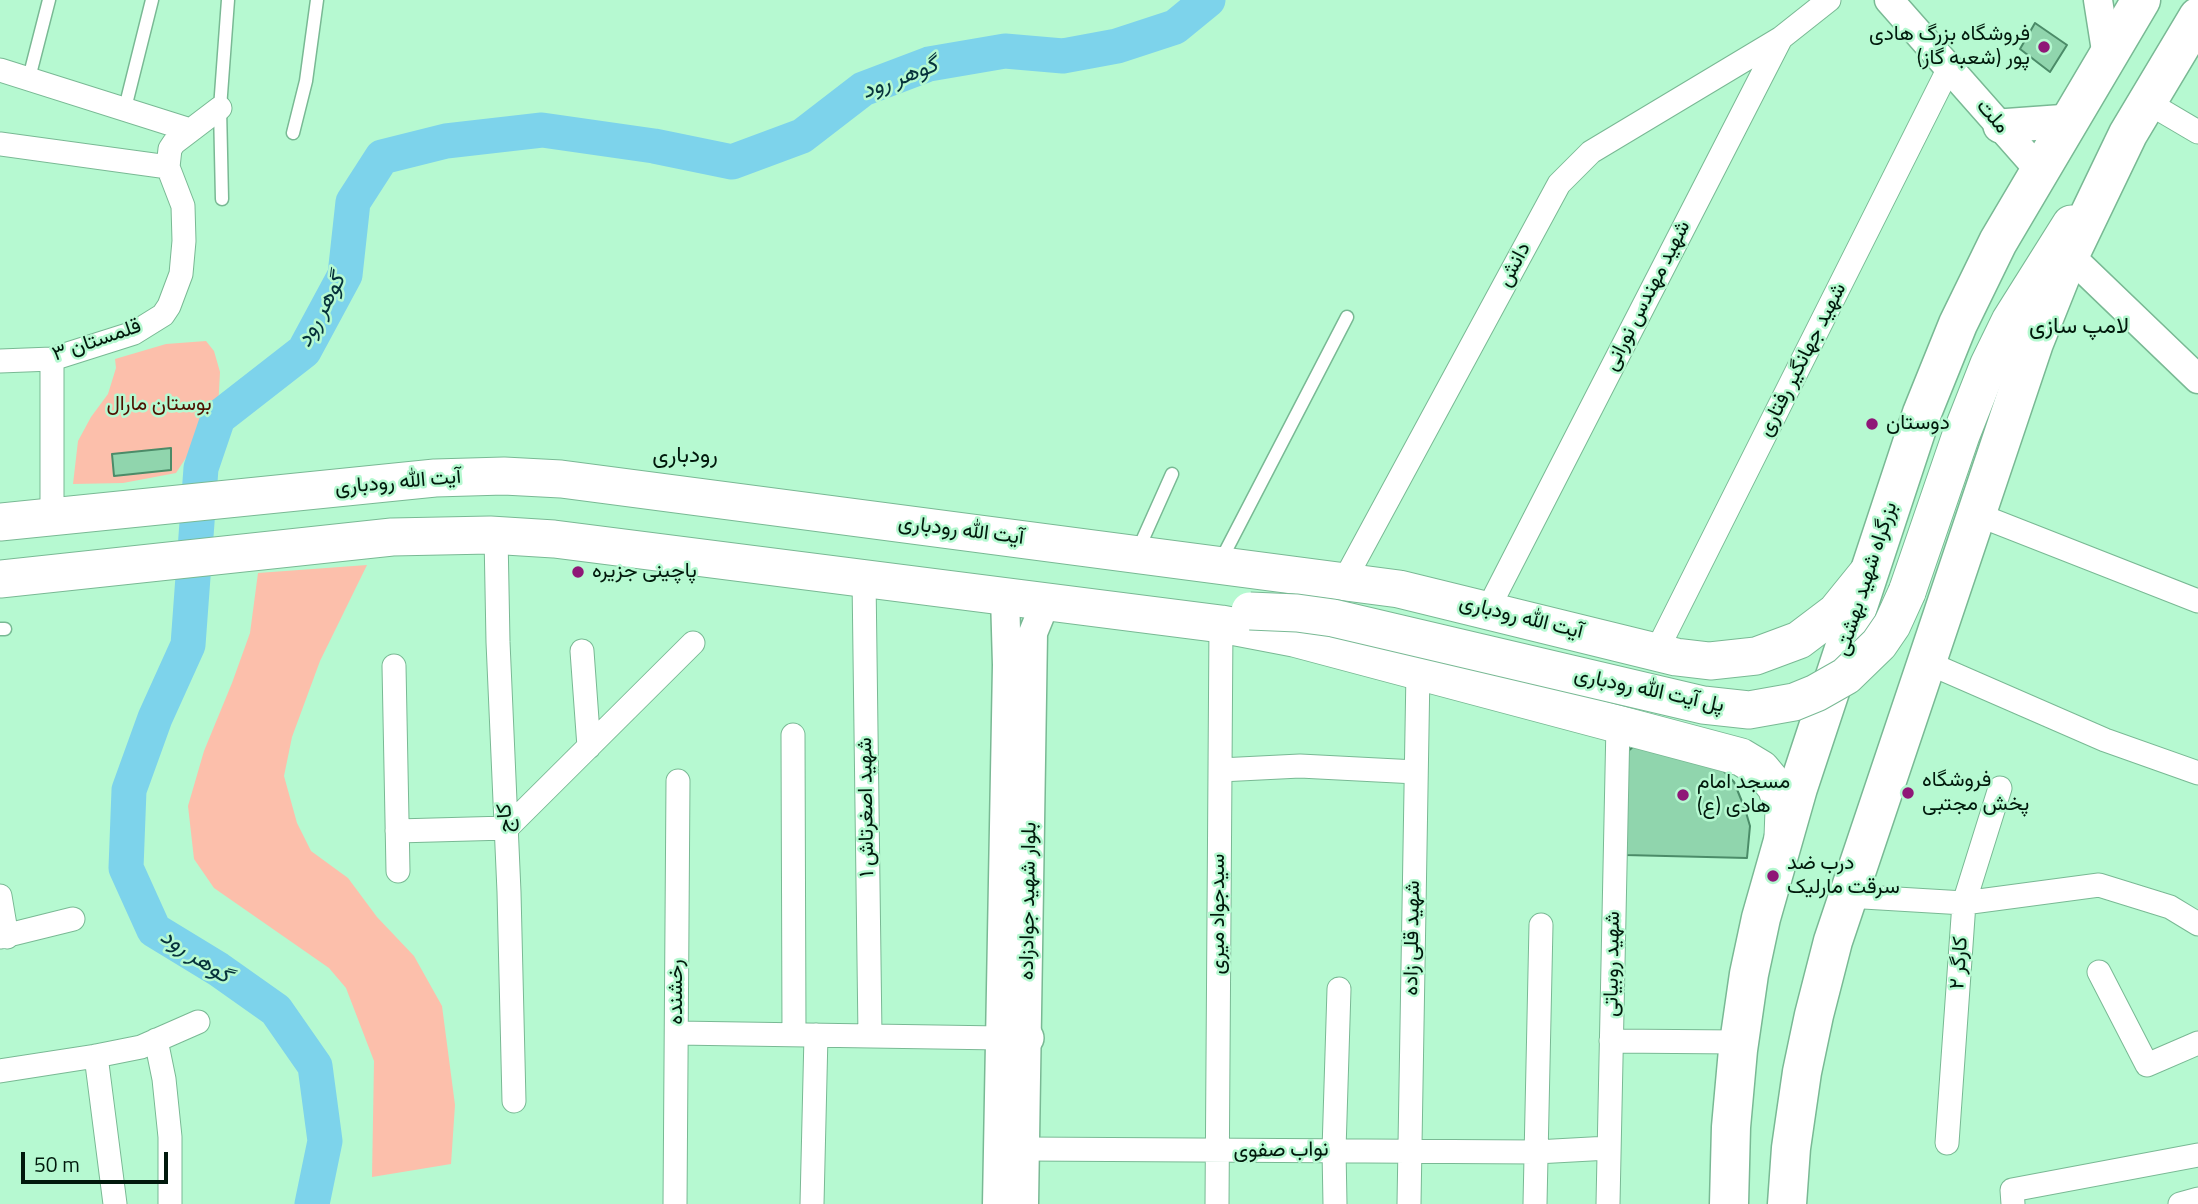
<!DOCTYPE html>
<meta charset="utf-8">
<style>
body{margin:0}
#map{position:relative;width:2198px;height:1204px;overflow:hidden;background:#b6f9d1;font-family:"Titillium Web",sans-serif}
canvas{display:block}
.scale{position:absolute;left:21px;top:1152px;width:147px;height:32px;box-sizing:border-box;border:4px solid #01190c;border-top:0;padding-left:9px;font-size:21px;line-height:24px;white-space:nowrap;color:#01190c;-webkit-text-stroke:5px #b6f9d1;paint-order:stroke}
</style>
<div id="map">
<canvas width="2198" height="1204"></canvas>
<div class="scale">50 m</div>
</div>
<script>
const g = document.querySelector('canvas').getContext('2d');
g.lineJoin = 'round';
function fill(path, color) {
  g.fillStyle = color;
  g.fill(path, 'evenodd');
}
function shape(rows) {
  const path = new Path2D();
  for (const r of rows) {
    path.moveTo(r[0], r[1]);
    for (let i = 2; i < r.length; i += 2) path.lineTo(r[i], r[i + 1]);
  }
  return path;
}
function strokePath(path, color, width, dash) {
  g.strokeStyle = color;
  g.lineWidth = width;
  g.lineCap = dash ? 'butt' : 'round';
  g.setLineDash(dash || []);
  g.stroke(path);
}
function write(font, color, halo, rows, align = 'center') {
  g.font = font + ' "Titillium Web",Vazirmatn,sans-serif';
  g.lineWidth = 5;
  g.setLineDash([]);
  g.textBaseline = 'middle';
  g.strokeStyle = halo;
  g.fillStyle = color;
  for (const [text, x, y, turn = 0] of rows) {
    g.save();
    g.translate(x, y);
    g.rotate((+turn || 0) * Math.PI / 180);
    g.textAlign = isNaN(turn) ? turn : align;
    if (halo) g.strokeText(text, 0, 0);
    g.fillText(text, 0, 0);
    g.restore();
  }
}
fill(shape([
 [206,341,214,351,220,372,218,409,176,473,123,483,73,484,78,441,91,417,108,394,116,368,115,359,166,344],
 [367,565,320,661,292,737,284,776,297,823,311,851,348,878,377,917,414,956,442,1006,455,1105,451,1164,372,1177,374,1061,346,988,329,968,214,888,194,859,188,806,204,751,232,683,250,633,258,573]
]), '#fcbfab');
strokePath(shape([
 [312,1204,325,1141,315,1066,276,1010,218,969,154,930,126,868,129,790,155,718,188,645,201,468,218,418,304,351,345,275,353,202,382,157,446,141,542,130,654,146,732,162,802,136,863,89,929,64,1005,51,1063,56,1117,46,1175,27,1208,0]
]), '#7dd3eb', 35);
const building = shape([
 [2035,23,2067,45,2050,72,2020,49,2035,23],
 [171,448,171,470,114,476,112,454,171,448],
 [1634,746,1716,763,1734,782,1745,809,1750,826,1747,858,1625,855,1626,753,1634,746]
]);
fill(building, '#90d5ad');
strokePath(building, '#4b8b68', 2);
const service = shape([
 [29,78,49,0],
 [125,108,152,0],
 [293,133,306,81,317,0],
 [222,199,220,108,228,0],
 [1138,550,1172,474],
 [1221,560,1347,317],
 [0,629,5,629]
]);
const minor = shape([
 [0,70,190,130],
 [2147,102,2198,132],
 [0,144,168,167],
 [52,359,52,502],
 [0,361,52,359,134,333,163,315,169,306,181,274,184,241,183,206,168,167,170,149,174,143,220,108],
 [1976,514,2198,601],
 [496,535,498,642,509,892,514,1101],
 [864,578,870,1036],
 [1344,581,1559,184,1591,152,1781,38],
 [1488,609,1781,38,1829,0],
 [582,651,589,747],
 [1656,652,1949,68],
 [1926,662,2105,740,2198,773],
 [394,666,398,871],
 [793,735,794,1035],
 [1220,770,1300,766,1416,772],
 [397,831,507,828,693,643],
 [0,896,7,937],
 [1847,896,1964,903,2099,885,2170,907,2198,924],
 [0,937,73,919],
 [2099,972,2147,1065,2198,1043],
 [677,1033,1001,1038],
 [156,1040,164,1079,170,1137,170,1204],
 [1611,1041,1739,1042],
 [96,1056,115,1204],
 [0,1071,96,1056,141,1047,198,1022],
 [1947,1143,1964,903,2000,788],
 [1025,1149,1536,1152,1609,1148],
 [675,1204,678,781],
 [812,1204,816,1035],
 [1217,1204,1221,624],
 [1335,1204,1334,1150,1339,989],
 [1409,1204,1418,671],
 [1535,1204,1541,925],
 [1608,1204,1618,724],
 [2013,1204,2012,1190,2198,1155],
 [2180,1204,2198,1199]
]);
const tertiary = shape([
 [1889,0,2040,171],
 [2098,0,2107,57],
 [2070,256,2198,379],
 [997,1204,1007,665,1005,596],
 [1024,1204,1033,633,1046,601]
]);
const secondary = shape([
 [2000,126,2069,121],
 [1001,1038,1027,1038]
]);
const primary = shape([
 [0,522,435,478,504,476,561,479,1399,589,1676,657,1710,661,1756,656,1799,640,1836,612,1866,575],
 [0,579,392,537,490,535,554,539,1221,624,1294,638,1741,757,1761,769,1776,787,1784,810,1783,837],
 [1907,592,1961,435,1989,364,2010,321,2071,224]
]);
const trunk = shape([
 [1729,1204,1731,1127,1738,1050,1749,974,1761,918,1798,788,1922,413,1958,324,1998,242,2141,0],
 [1787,1204,1791,1148,1802,1072,1814,1015,1833,941,2034,343,2066,263,2128,134,2198,17]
]);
strokePath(service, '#79b994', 15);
strokePath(minor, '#79b994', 25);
strokePath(tertiary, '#79b994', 31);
strokePath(secondary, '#79b994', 36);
strokePath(primary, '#79b994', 39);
strokePath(trunk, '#79b994', 41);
strokePath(service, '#fff', 12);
strokePath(minor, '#fff', 23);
strokePath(tertiary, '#fff', 28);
strokePath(secondary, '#fff', 33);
strokePath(primary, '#fff', 37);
strokePath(trunk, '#fff', 38);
const primaryBridge = shape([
 [1250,611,1297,613,1333,618,1703,705,1749,710,1794,702,1816,693,1846,676,1879,644,1892,625,1907,592]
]);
strokePath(primaryBridge, '#79b994', 39, []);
strokePath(primaryBridge, '#fff', 37);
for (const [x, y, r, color] of [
 [2044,47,7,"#8f1777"],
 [1872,424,7,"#8f1777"],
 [578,572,7,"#8f1777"],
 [1908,793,7,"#8f1777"],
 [1683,795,7,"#8f1777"],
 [1773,876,7,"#8f1777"]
]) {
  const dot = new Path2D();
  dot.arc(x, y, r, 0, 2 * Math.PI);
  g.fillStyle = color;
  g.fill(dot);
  strokePath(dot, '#b6f9d1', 2.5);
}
write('21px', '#01190c', '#b6f9d1', [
 ["فروشگاه بزرگ هادی",2030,35,"right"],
 ["پور (شعبه گاز)",2030,59,"right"],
 ["دوستان",1886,424],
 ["پاچینی جزیره",592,572],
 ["فروشگاه",1922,781],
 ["پخش مجتبی",1922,805],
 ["مسجد امام",1697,783],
 ["هادی (ع)",1697,807],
 ["درب ضد",1787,864],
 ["سرقت مارلیک",1787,888]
], 'left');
write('21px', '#01190c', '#b6f9d1', [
 ["ملت",1992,117,49],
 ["دانش",1515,265,-62],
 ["شهید مهندس نورانی",1648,296,-63],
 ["قلمستان ۳",97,341,-19],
 ["شهید جهانگیر رفتاری",1803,360,-63],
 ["آیت الله رودباری",398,483,-5],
 ["آیت الله رودباری",961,531,7],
 ["بزرگراه شهید بهشتی",1867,579,-72],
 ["آیت الله رودباری",1521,618,14],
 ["پل آیت الله رودباری",1649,691,12],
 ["شهید اصغرتاش ۱",867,807,-91],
 ["کاج",506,818,-93],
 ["بلوار شهید جوادزاده",1029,901,-89],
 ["سیدجواد میری",1219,914,-90],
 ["شهید قلی زاده",1413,938,-89],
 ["کارگر ۲",1960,963,-86],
 ["شهید روبیاتی",1613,964,-89],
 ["رخشنده",677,992,-90],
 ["نواب صفوی",1281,1151,-1]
]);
write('21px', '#4e1000', '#b6f9d1', [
 ["بوستان مارال",159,405]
]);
write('italic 23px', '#06313b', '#b6f9d1', [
 ["گوهر رود",900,79,-21],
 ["گوهر رود",322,311,-62],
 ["گوهر رود",195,957,34]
]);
write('23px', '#01190c', '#b6f9d1', [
 ["لامپ سازی",2079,327],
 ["رودباری",685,456]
]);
</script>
